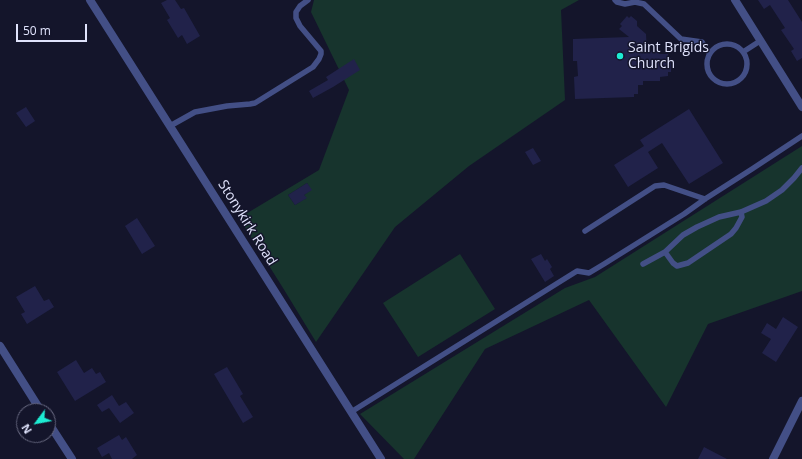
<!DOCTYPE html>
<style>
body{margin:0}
#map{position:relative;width:802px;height:459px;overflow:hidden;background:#14152b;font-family:"Open Sans",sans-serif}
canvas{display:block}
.north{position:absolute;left:16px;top:403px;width:40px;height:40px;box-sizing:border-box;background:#14152b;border:1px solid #66677f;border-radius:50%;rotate:238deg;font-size:11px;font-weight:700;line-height:16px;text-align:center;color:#e0e3fc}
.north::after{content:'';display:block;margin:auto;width:14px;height:18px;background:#1decd3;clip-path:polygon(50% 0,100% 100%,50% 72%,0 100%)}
.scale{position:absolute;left:16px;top:24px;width:71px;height:18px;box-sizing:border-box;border:2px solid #e0e3fc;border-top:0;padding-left:5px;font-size:12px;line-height:14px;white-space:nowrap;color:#e0e3fc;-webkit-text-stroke:3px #14152b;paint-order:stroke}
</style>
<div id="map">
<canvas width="802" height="459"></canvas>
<div class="north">N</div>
<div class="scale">50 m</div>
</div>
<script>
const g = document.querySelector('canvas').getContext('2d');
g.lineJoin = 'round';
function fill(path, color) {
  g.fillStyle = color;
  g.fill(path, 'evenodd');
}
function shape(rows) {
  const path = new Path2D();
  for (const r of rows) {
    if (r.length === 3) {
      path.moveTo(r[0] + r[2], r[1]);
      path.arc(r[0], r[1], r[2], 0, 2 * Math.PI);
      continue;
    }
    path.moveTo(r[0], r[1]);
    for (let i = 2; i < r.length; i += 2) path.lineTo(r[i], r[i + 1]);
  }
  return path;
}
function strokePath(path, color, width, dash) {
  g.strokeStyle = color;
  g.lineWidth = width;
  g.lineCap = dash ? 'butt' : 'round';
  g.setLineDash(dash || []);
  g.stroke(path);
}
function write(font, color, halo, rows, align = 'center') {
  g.font = font + ' "Open Sans",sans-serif';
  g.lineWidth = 3;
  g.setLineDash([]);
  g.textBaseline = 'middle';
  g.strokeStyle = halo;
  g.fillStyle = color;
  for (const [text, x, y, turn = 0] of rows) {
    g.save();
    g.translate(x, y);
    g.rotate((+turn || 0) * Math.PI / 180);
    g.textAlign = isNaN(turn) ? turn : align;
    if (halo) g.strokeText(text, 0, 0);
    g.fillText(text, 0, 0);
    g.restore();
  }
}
fill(shape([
 [314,0,579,0,561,10,565,100,469,166,395,227,316,342,283,288,239,218,319,170,349,90,311,12],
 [307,183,311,190,304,195,306,198,295,205,288,195],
 [802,146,802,291,708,324,666,407,589,300,485,349,414,459,404,459,360,414,565,288,595,277],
 [460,254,495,309,418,357,383,303]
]), '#17342d');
fill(shape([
 [167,0,175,0,181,9,184,8,200,36,187,44,182,35,178,38,167,20,170,18,161,3],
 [758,0,788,0,802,22,802,58,797,61,791,51,794,49,781,30,785,28,770,5,764,9],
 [627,16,629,18,631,16,637,21,637,26,646,34,647,52,659,51,659,54,668,54,668,58,671,58,671,72,668,72,668,76,660,77,660,81,643,81,643,85,638,85,638,94,634,94,634,97,575,99,574,77,578,76,577,61,573,61,573,39,629,37,619,29,622,26,620,24],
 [354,59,360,70,333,87,313,98,309,91,328,80,326,77],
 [26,107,35,121,26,127,16,113],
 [689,109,723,163,689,184,662,143,648,152,658,168,628,187,614,165,644,146,640,140],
 [533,148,541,161,533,165,525,152],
 [307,183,312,190,304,195,307,198,295,205,288,195],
 [137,218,155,246,142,254,125,226],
 [541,254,545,261,547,259,552,267,550,269,554,276,545,282,531,259],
 [35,286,44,301,49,299,54,307,27,324,21,314,25,312,16,297],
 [783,317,798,327,776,362,762,353,771,339,761,333,767,323,776,329],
 [76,360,84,373,92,368,96,374,100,372,106,382,75,401,57,372],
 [227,367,243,394,240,396,253,417,243,423,214,374],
 [112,395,119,406,126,402,134,413,120,423,109,408,102,412,97,405],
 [119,435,122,440,126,437,137,455,132,459,112,459,109,453,102,457,97,448],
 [704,447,727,459,698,459]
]), '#21224a');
strokePath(shape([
 [615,0,617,2,625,4,635,2,644,4,681,39,702,42,709,53],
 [727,64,20],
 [743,52,760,41],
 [170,126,195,112,227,106,250,104,255,103,313,67,319,59,321,54,321,51,300,26,296,18,296,12,300,6,308,0],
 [585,231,655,186,664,185,705,199],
 [665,252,673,263,677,266,688,263,731,234,736,228,742,217,741,212],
 [643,264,665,252,683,235,697,227,719,217,741,212,766,201,782,190,794,178,802,168],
 [351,412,577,271,589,273,604,264,684,214,705,199,752,169,802,136]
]), '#434f86', 5.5);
strokePath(shape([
 [90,0,381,459],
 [735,0,802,107],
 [0,346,41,411],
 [48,422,72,459],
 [773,459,802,401]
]), '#434f86', 8);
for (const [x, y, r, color] of [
 [620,56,4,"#1decd3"]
]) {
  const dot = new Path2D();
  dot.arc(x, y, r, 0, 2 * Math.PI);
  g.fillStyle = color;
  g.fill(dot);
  strokePath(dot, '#14152b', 1.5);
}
write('14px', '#e0e3fc', '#14152b', [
 ["Saint Brigids",628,48],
 ["Church",628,64]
], 'left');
write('14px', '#e0e3fc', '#14152b', [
 ["Stonykirk Road",247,223,58]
]);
</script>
